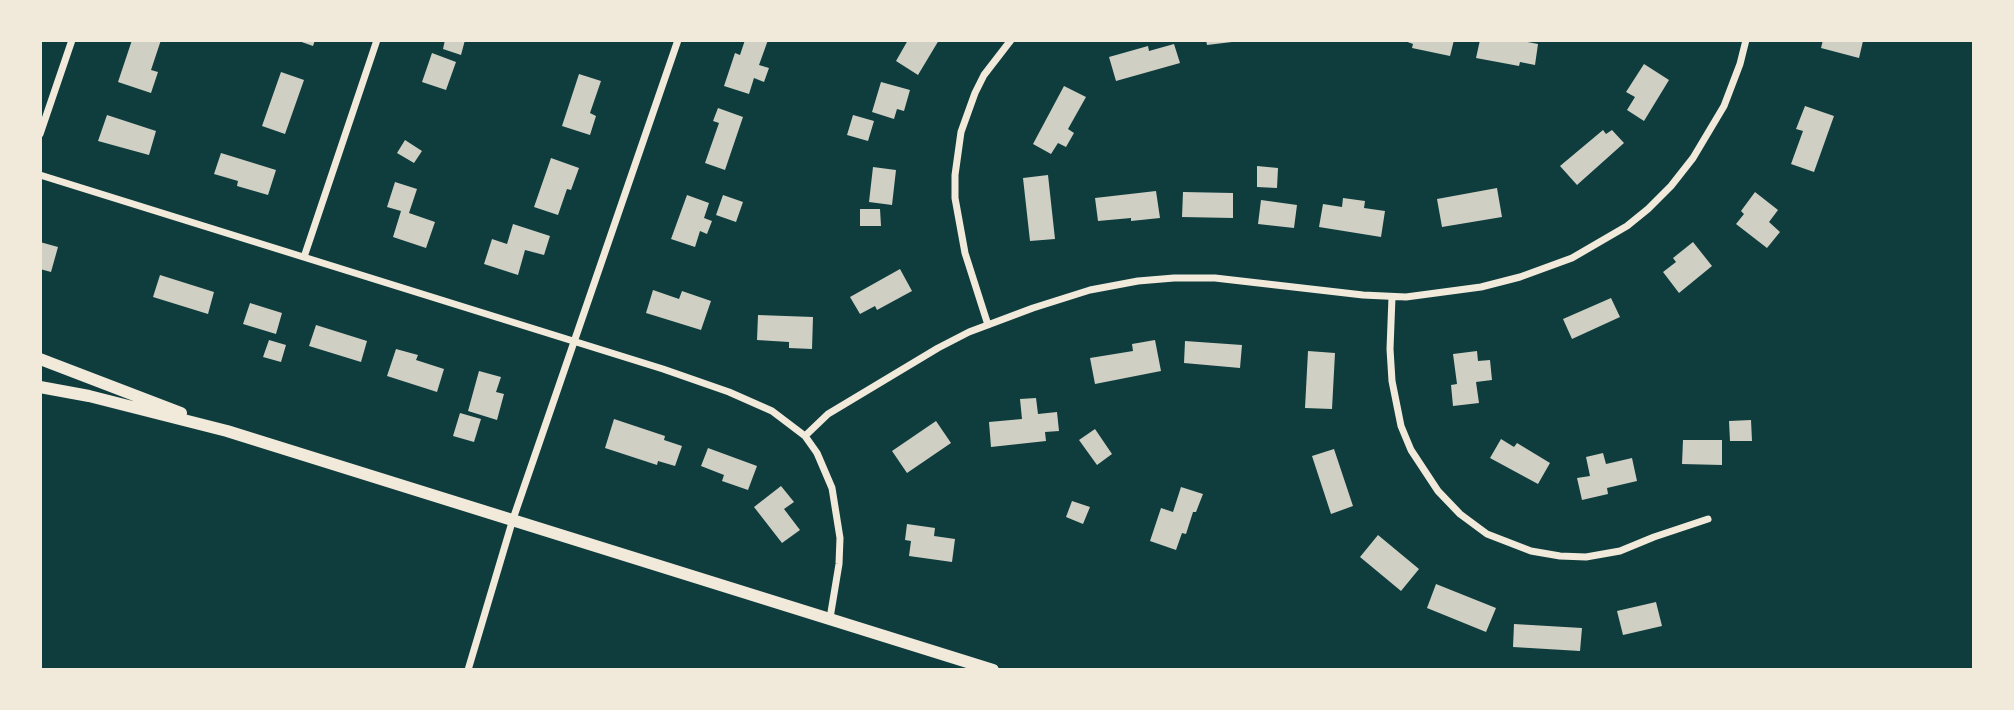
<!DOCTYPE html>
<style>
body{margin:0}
#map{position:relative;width:2014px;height:710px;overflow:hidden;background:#0f3d3e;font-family:Karla,sans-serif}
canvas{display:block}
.frame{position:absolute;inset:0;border:42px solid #f1e9da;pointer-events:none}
</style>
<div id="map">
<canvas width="2014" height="710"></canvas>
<div class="frame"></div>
</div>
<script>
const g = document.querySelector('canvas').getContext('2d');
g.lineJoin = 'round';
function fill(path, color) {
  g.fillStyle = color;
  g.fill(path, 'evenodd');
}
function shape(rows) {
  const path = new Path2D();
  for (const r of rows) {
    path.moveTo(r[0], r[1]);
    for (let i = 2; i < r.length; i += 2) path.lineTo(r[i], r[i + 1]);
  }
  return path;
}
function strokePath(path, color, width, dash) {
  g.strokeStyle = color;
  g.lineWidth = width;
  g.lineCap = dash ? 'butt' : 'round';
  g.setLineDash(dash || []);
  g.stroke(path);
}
fill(shape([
 [132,40,161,40,151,70,158,72,151,93,118,82],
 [296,40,315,40,313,46],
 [445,40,465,40,461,55,443,49],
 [745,40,768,40,759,65,769,68,764,82,754,78,749,94,724,86,735,53,740,55],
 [908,40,939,40,918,75,896,61],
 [1206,40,1232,40,1232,42,1207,45],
 [1402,40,1454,40,1450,56,1412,48,1413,44],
 [1480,40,1517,40,1538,44,1535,65,1520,62,1519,66,1476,58],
 [1823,40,1859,40,1863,41,1859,58,1821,48],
 [1174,44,1180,63,1116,81,1109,57,1148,46,1149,51],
 [432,53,456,62,446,90,422,82],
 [1644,64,1669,80,1644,121,1627,110,1635,97,1626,92],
 [281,72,304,80,285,134,262,126],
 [579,74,601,81,590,113,596,116,590,135,562,126],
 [881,82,910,90,904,111,897,109,894,119,872,112],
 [1064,86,1086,97,1068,129,1074,133,1066,147,1058,143,1051,154,1033,144],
 [1805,106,1834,116,1814,172,1791,164,1803,131,1796,129],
 [718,108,743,117,725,170,705,163,719,123,713,121],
 [107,115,156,131,149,155,98,141],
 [853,115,874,121,868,141,847,135],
 [1603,130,1606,134,1612,130,1624,143,1577,185,1560,166],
 [405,140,422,151,414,163,397,153],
 [221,153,276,170,268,195,237,186,238,181,214,174],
 [551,158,579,168,571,190,567,189,558,215,534,207],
 [1257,166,1278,168,1277,188,1257,187],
 [873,167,896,170,892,205,869,202],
 [1048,175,1055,239,1030,241,1023,178],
 [395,182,417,189,409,213,435,222,426,248,393,237,401,211,387,207],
 [1497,188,1502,217,1442,227,1437,199],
 [1156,191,1160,218,1131,221,1131,218,1098,221,1095,198],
 [1183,192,1233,193,1233,218,1182,217],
 [1755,192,1778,210,1769,222,1780,232,1767,248,1736,224,1744,214,1741,211],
 [687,195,709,203,704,218,712,221,707,234,700,231,695,247,671,239],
 [723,195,743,202,736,222,716,215],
 [1343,198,1365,201,1364,208,1385,211,1381,237,1319,227,1323,204,1342,207],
 [1261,200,1297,205,1294,228,1258,224],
 [860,209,880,209,881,226,860,226],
 [513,224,550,236,544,255,525,250,518,275,484,264,492,239,507,244],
 [40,242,58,247,51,272,40,269],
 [1693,242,1712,266,1679,293,1663,272,1676,262,1673,258],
 [900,269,912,291,877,310,875,306,860,314,850,297],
 [160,275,214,292,208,314,153,297],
 [653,290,679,299,682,291,711,301,701,330,646,313],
 [1611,298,1620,317,1572,339,1563,319],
 [250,303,282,313,276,334,243,324],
 [758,315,813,317,812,349,789,348,789,342,757,340],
 [316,325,367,341,361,362,309,346],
 [269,340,286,345,281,362,263,357],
 [1155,340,1161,371,1095,384,1090,358,1133,351,1132,344],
 [1185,341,1242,345,1240,368,1184,363],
 [396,349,418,355,416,360,444,369,437,392,387,376],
 [1308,351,1335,353,1332,409,1305,408],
 [1477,351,1478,361,1490,360,1492,380,1476,382,1479,403,1453,406,1451,385,1457,384,1453,354],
 [479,371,501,377,496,392,504,394,497,420,468,411],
 [1036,398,1038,414,1057,412,1059,431,1045,432,1046,441,991,447,989,422,1022,419,1020,399],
 [460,413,481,419,474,442,453,436],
 [614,419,665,436,664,440,682,446,675,466,658,461,657,465,605,448],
 [1751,420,1752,441,1730,441,1729,421],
 [936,421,951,443,907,473,892,451],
 [1095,429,1112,454,1097,465,1079,440],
 [1501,439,1514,447,1517,443,1550,463,1538,484,1490,458],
 [1683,440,1722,440,1722,465,1682,464],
 [708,448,757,466,748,490,722,481,724,475,701,466],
 [1334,449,1353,506,1331,514,1312,456],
 [1603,453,1606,464,1632,458,1637,481,1607,488,1608,494,1582,500,1577,478,1590,476,1586,457],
 [781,486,794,502,784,509,800,530,782,543,754,507],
 [1181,487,1203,494,1196,512,1193,512,1186,534,1182,533,1176,550,1150,541,1161,508,1173,512],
 [1072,501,1090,507,1083,524,1066,517],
 [907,524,935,528,934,536,955,539,952,562,909,556,911,541,905,540],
 [1378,535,1419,569,1401,591,1360,557],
 [1436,584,1496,608,1486,632,1427,608],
 [1656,602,1662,626,1623,635,1617,611],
 [1514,624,1582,628,1580,651,1513,647]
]), '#cfcfc3');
strokePath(shape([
 [40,134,72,40],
 [40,175,663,369,729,392,772,411,805,436,817,453,832,488,840,538,839,564,830,618],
 [304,257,377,40],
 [1392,297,1390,349,1392,381,1401,426,1411,450,1438,491,1460,514,1487,534,1531,551,1560,556,1586,557,1620,551,1654,537,1708,519],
 [988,325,965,253,955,198,955,175,961,132,975,93,984,75,1011,40],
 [805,436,828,414,938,348,969,332,1033,308,1090,290,1138,281,1174,278,1215,278,1363,295,1406,297,1481,287,1520,277,1572,258,1627,226,1648,209,1671,186,1693,158,1724,106,1740,64,1746,40],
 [468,670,513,519,678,40]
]), '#f1e9da', 7);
strokePath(shape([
 [40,359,181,413],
 [40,387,89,396,227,431,993,670]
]), '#f1e9da', 12);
</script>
